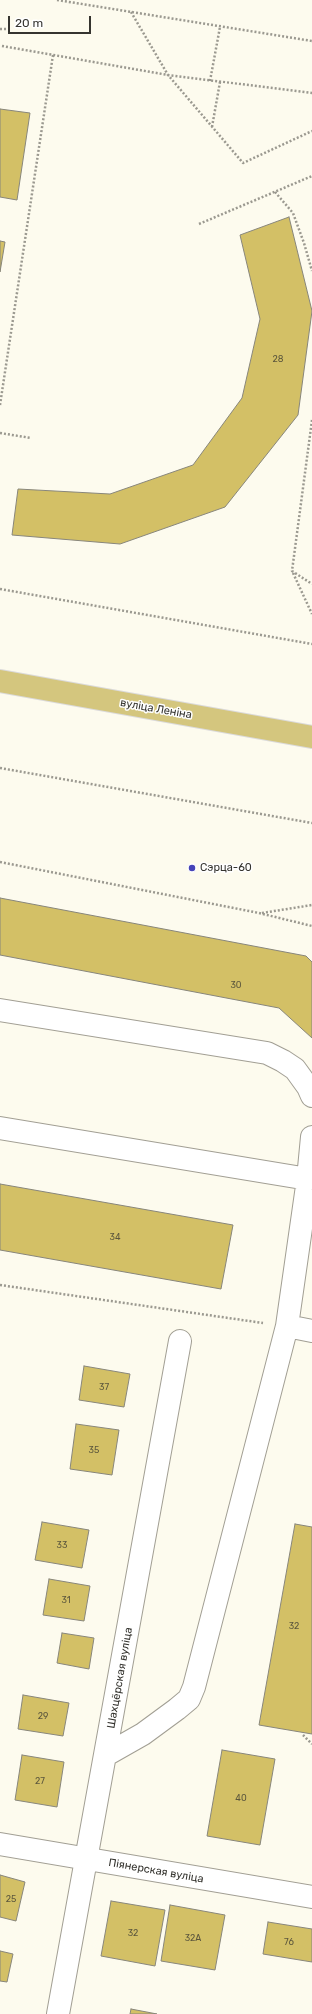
<!DOCTYPE html>
<meta charset="utf-8">
<style>
body{margin:0}
#map{position:relative;width:312px;height:2014px;overflow:hidden;background:#fdfbee;font-family:Rubik,sans-serif}
canvas{display:block}
.scale{position:absolute;left:8px;top:16px;width:83px;height:18px;box-sizing:border-box;border:2px solid #35342f;border-top:0;padding-left:5px;font-size:12px;line-height:14px;white-space:nowrap;color:#35342f;-webkit-text-stroke:3px #fff;paint-order:stroke}
</style>
<div id="map">
<canvas width="312" height="2014"></canvas>
<div class="scale">20 m</div>
</div>
<script>
const g = document.querySelector('canvas').getContext('2d');
g.lineJoin = 'round';
function fill(path, color) {
  g.fillStyle = color;
  g.fill(path, 'evenodd');
}
function shape(rows) {
  const path = new Path2D();
  for (const r of rows) {
    path.moveTo(r[0], r[1]);
    for (let i = 2; i < r.length; i += 2) path.lineTo(r[i], r[i + 1]);
  }
  return path;
}
function strokePath(path, color, width, dash) {
  g.strokeStyle = color;
  g.lineWidth = width;
  g.lineCap = dash ? 'butt' : 'round';
  g.setLineDash(dash || []);
  g.stroke(path);
}
function write(font, color, halo, rows, align = 'center') {
  g.font = font + ' Rubik,sans-serif';
  g.lineWidth = 3;
  g.setLineDash([]);
  g.textBaseline = 'middle';
  g.strokeStyle = halo;
  g.fillStyle = color;
  for (const [text, x, y, turn = 0] of rows) {
    g.save();
    g.translate(x, y);
    g.rotate((+turn || 0) * Math.PI / 180);
    g.textAlign = isNaN(turn) ? turn : align;
    if (halo) g.strokeText(text, 0, 0);
    g.fillText(text, 0, 0);
    g.restore();
  }
}
const building = shape([
 [0,109,30,113,17,200,0,197,0,109],
 [289,217,312,311,298,415,225,507,120,544,12,535,18,489,110,494,193,465,242,398,260,319,240,235,289,217],
 [0,241,5,242,0,272,0,241],
 [0,898,306,956,312,962,312,1038,279,1008,0,955,0,898],
 [0,1184,233,1225,221,1289,0,1250,0,1184],
 [84,1366,130,1374,124,1407,79,1400,84,1366],
 [76,1424,119,1430,112,1475,70,1469,76,1424],
 [42,1522,89,1530,82,1568,35,1560,42,1522],
 [295,1524,312,1527,312,1734,259,1725,295,1524],
 [49,1579,90,1586,84,1621,43,1615,49,1579],
 [62,1633,94,1638,89,1669,57,1663,62,1633],
 [23,1695,69,1703,63,1736,18,1729,23,1695],
 [222,1750,275,1759,260,1845,207,1836,222,1750],
 [22,1755,64,1762,57,1807,15,1800,22,1755],
 [0,1875,25,1882,16,1921,0,1917,0,1875],
 [111,1901,165,1910,155,1966,101,1956,111,1901],
 [170,1905,225,1915,215,1970,161,1961,170,1905],
 [268,1922,312,1929,312,1962,263,1954,268,1922],
 [0,1951,13,1954,7,1982,0,1981,0,1951],
 [131,2009,157,2014,130,2014,131,2009]
]);
fill(building, '#d3c066');
strokePath(building, '#88867b', 1);
const minor = shape([
 [0,1010,267,1053,283,1061,295,1069,308,1087,312,1096],
 [0,1128,308,1179],
 [287,1326,312,1331],
 [106,1755,143,1734,177,1709,189,1699,194,1687,287,1326,308,1179,312,1137],
 [0,1844,312,1897],
 [58,2014,180,1341]
]);
const major = shape([
 [0,681,312,737]
]);
strokePath(minor, '#a29f94', 24);
strokePath(major, '#dbdada', 24);
strokePath(shape([
 [57,0,312,41],
 [131,12,168,75,243,163,312,131],
 [0,29,12,29],
 [2,46,168,75,312,93],
 [210,81,220,27],
 [212,127,220,82],
 [275,192,293,213,304,243,312,271],
 [199,224,312,176],
 [0,405,53,55],
 [312,420,292,571,312,584],
 [0,433,31,438],
 [293,573,312,614],
 [0,589,312,644],
 [0,768,312,823],
 [0,862,259,913,312,926],
 [262,913,312,905],
 [0,1285,263,1323],
 [303,1735,312,1744]
]), '#9b9990', 2.5, [2, 2]);
strokePath(minor, '#fff', 22);
strokePath(major, '#d4c67e', 22);
for (const [x, y, r, color] of [
 [192,868,4,"#4543b8"]
]) {
  const dot = new Path2D();
  dot.arc(x, y, r, 0, 2 * Math.PI);
  g.fillStyle = color;
  g.fill(dot);
  strokePath(dot, '#fff', 1.5);
}
write('9px', '#5c573d', null, [
 ["28",278,359],
 ["30",236,985],
 ["34",115,1237],
 ["37",104,1387],
 ["35",94,1450],
 ["33",62,1545],
 ["31",66,1600],
 ["32",294,1626],
 ["29",43,1716],
 ["27",40,1781],
 ["40",241,1798],
 ["25",11,1899],
 ["32",133,1933],
 ["32А",193,1938],
 ["76",289,1942]
]);
write('11px', '#35342f', '#fff', [
 ["вуліца Леніна",156,709,10],
 ["Шахцёрская вуліца",120,1678,-80],
 ["Піянерская вуліца",156,1871,10]
]);
write('11px', '#35342f', '#fff', [
 ["Сэрца-60",200,868]
], 'left');
</script>
